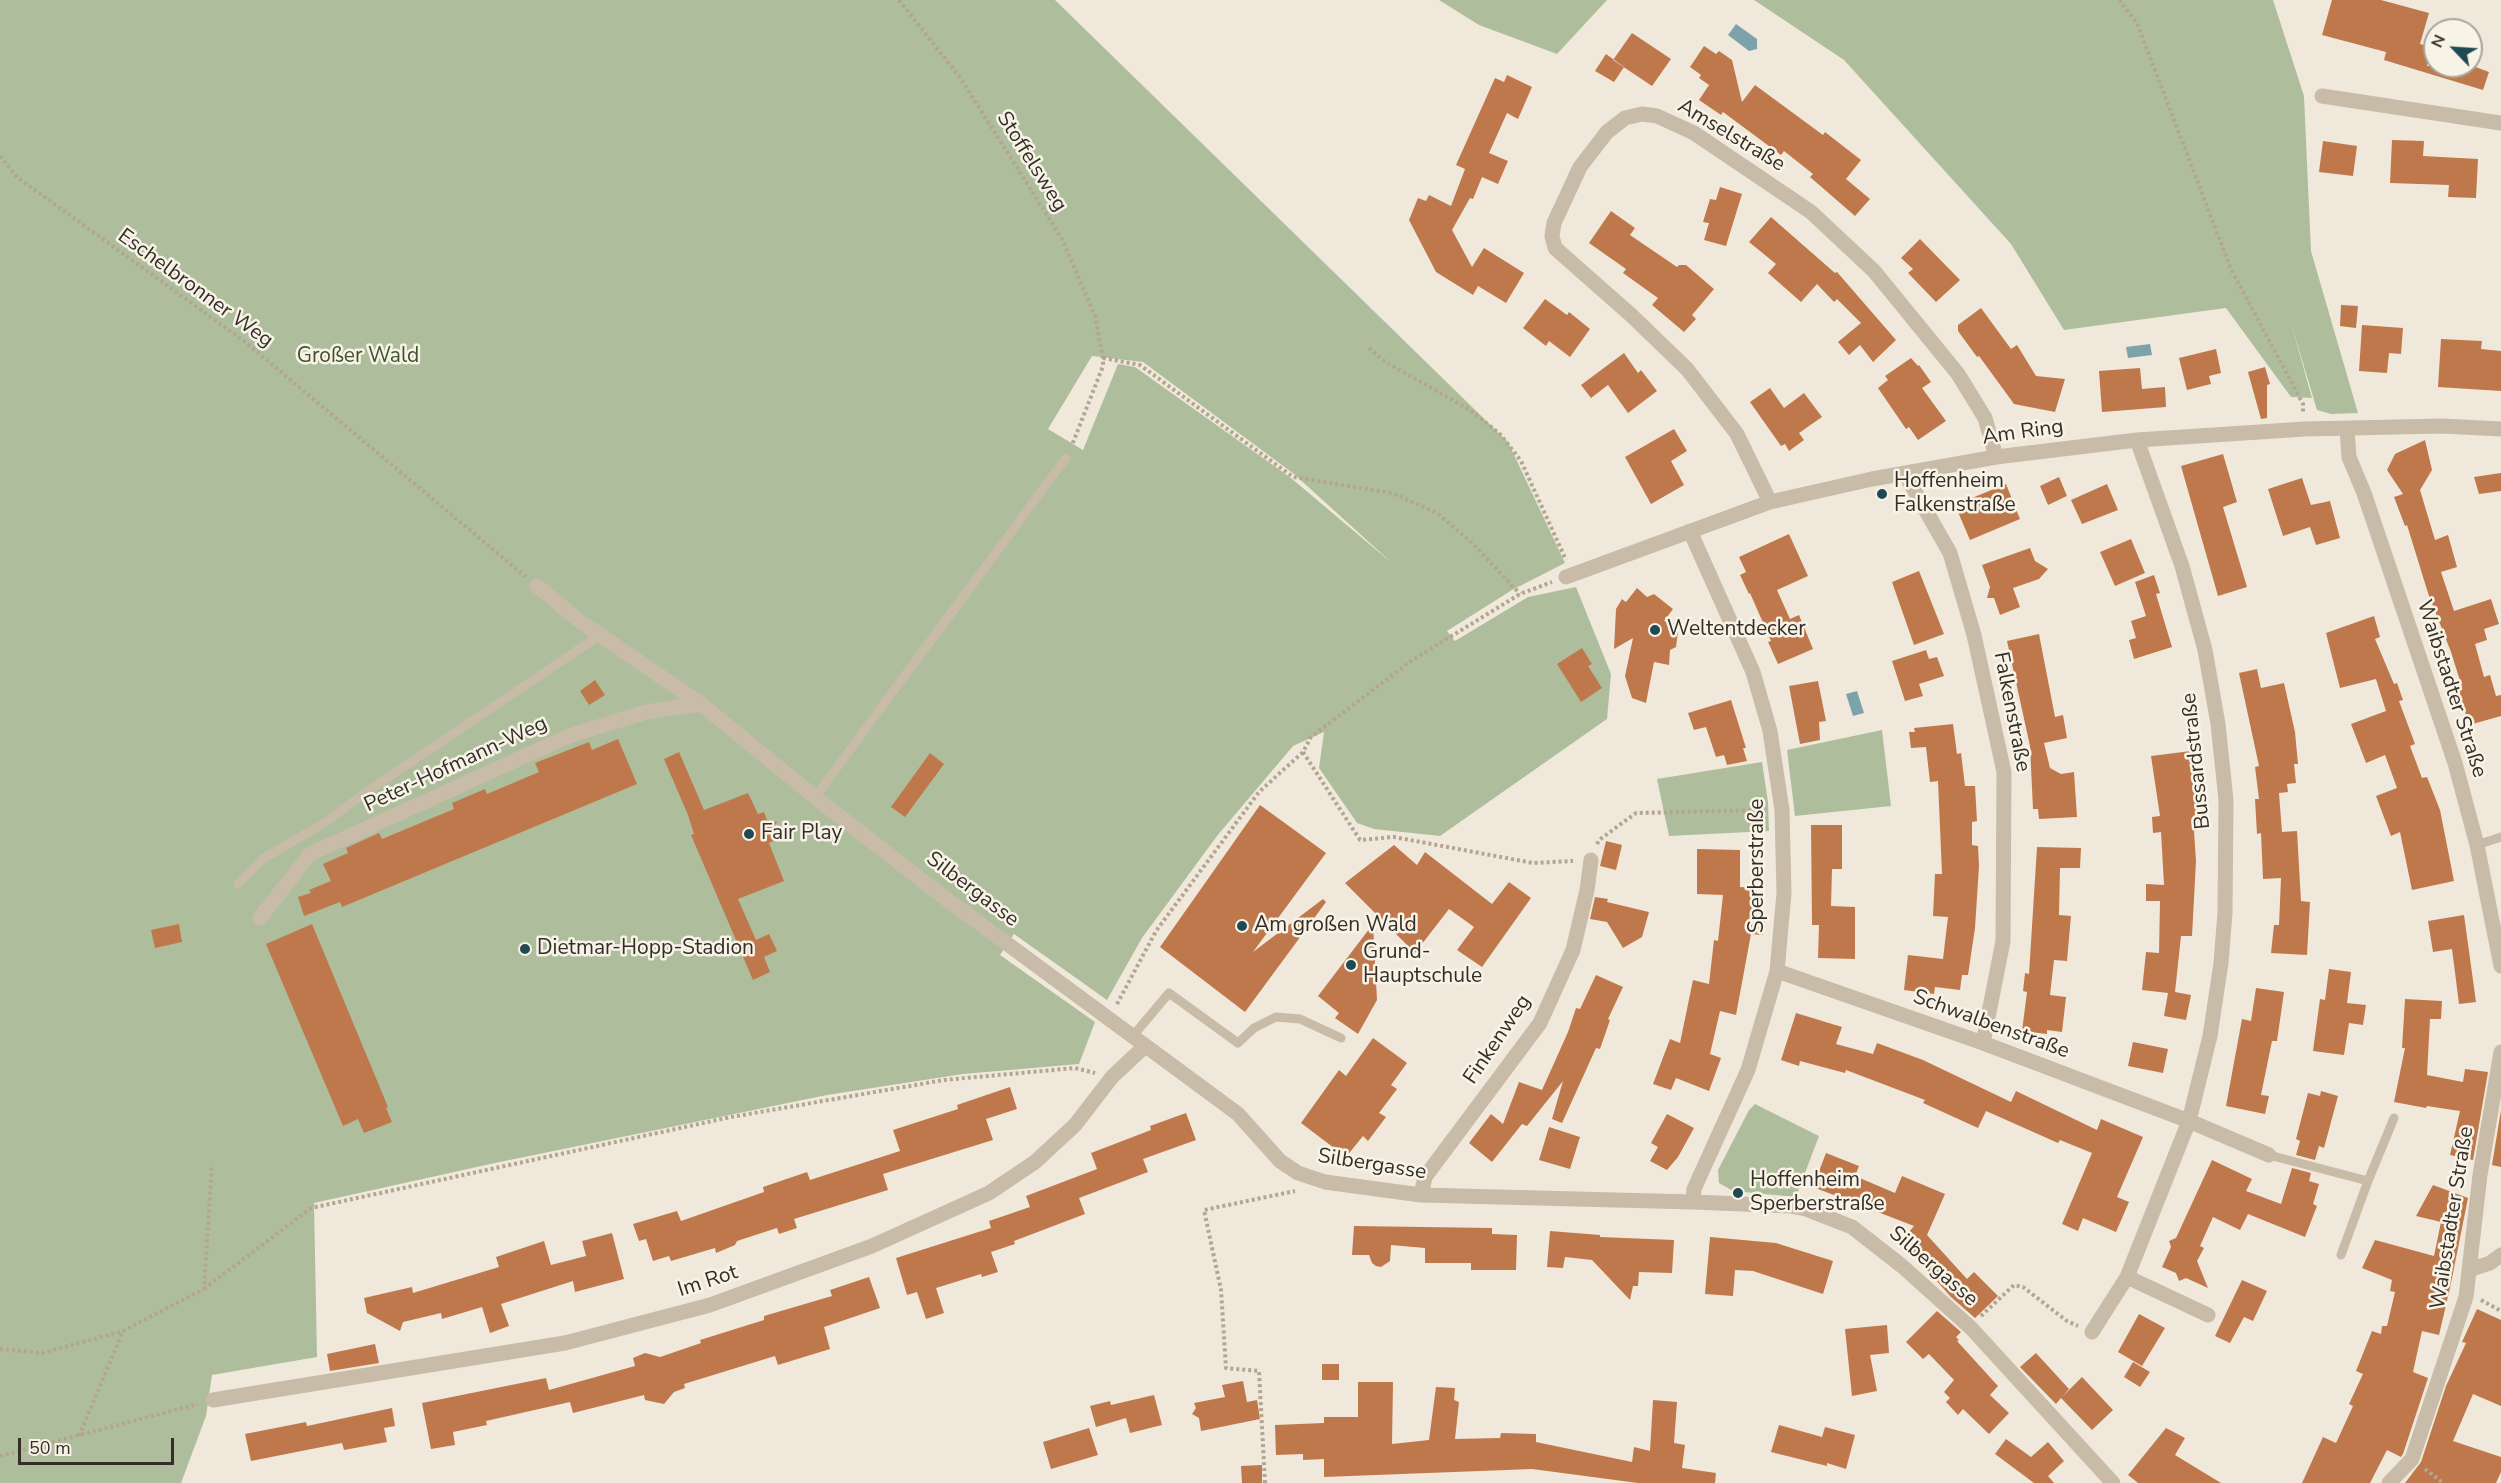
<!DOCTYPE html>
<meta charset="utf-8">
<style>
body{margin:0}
#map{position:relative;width:2501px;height:1483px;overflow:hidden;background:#f0e9db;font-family:"Nunito Sans",sans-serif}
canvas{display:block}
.north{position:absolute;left:2423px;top:18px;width:60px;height:60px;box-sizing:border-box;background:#f8f3e7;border:2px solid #aaa49b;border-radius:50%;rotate:295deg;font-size:16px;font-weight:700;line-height:24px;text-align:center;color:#352e28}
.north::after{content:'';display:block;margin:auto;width:21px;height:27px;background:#204954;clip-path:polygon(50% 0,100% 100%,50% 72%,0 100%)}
.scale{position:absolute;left:18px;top:1438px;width:156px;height:27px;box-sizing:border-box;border:3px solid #352e28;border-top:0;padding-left:8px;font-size:18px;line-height:21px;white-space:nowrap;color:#352e28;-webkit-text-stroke:4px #f8f3e7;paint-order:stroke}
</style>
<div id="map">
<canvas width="2501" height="1483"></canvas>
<div class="north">N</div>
<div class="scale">50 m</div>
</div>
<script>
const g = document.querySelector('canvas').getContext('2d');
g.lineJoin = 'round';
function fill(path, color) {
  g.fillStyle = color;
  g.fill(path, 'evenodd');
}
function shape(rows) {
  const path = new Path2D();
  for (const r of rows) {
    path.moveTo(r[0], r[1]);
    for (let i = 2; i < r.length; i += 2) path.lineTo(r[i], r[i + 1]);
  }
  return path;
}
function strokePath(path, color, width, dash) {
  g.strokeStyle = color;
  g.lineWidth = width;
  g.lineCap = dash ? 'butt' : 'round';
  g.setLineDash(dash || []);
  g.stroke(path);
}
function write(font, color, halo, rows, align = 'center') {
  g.font = font + ' "Nunito Sans",sans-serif';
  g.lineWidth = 5;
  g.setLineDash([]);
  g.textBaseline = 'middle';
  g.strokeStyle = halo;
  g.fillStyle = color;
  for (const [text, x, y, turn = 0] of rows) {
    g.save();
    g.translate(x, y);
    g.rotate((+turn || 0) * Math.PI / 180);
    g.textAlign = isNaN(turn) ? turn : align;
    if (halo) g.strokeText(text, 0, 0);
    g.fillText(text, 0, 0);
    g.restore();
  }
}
fill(shape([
 [0,0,1055,0,1508,442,1565,563,1512,590,1447,631,1455,641,1528,597,1576,587,1611,674,1607,719,1440,836,1374,829,1357,823,1319,768,1324,732,1293,746,1217,836,1142,938,1107,1000,1014,934,1000,955,1095,1022,1079,1064,963,1074,827,1095,495,1163,314,1203,317,1357,212,1375,206,1416,181,1483,0,1483],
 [1092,356,1143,362,1294,474,1393,564,1291,478,1135,367,1118,364,1083,450,1048,429],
 [1439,0,1607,0,1557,54,1479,25],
 [1754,0,2273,0,2304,96,2311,251,2358,413,2331,414,2317,410,2291,323,2312,398,2291,397,2226,308,2064,330,2011,244,1844,60],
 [1882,730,1891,806,1795,816,1787,750],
 [1762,762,1768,802,1769,831,1669,836,1657,779],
 [1755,1104,1819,1136,1796,1197,1733,1191,1719,1183,1718,1170,1749,1110]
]), '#aebe9c');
fill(shape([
 [1736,24,1757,39,1757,49,1749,51,1728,35],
 [2150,344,2152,355,2128,358,2126,347],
 [1857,691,1864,713,1853,716,1846,694]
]), '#7ca3ac');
fill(shape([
 [2332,0,2381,0,2429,13,2420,44,2432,47,2427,66,2473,66,2489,72,2483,90,2384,60,2386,52,2322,35],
 [1632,33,1671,59,1652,86,1613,60],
 [1704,46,1716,54,1719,51,1732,60,1742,102,1755,85,1823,135,1825,132,1861,160,1846,179,1870,199,1855,216,1810,177,1813,174,1784,151,1781,155,1723,112,1721,115,1699,100,1709,85,1699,78,1701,75,1690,67],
 [1606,54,1624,67,1614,82,1595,71],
 [1507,75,1532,87,1518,119,1507,113,1489,153,1508,161,1498,184,1482,177,1473,199,1470,198,1452,230,1472,267,1484,248,1524,273,1506,303,1478,286,1473,295,1436,272,1409,220,1418,198,1426,201,1429,195,1451,206,1465,169,1456,165,1495,78,1504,82],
 [2392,140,2424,141,2423,156,2478,159,2476,198,2448,197,2449,185,2390,183],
 [2323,141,2357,146,2353,176,2319,172],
 [1720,187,1742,194,1726,246,1704,240,1709,223,1703,222,1710,199,1716,200],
 [1611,211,1635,228,1630,235,1677,267,1679,265,1686,265,1714,289,1692,315,1696,319,1684,332,1652,305,1658,298,1623,273,1626,269,1589,243],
 [1771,217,1835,273,1837,272,1896,340,1873,362,1860,345,1849,355,1838,342,1861,323,1837,299,1834,302,1817,284,1801,302,1768,273,1776,264,1749,242],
 [1920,239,1960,280,1936,302,1908,273,1913,269,1901,258],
 [1545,299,1567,315,1569,312,1590,329,1570,357,1549,341,1546,346,1523,328],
 [2341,305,2358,306,2356,328,2340,326],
 [1981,308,2011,349,2017,345,2036,376,2065,379,2055,412,2014,404,1979,356,1977,357,1958,331,1958,325],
 [2362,325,2403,328,2401,354,2389,353,2387,373,2359,371],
 [2441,339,2482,341,2481,349,2501,351,2501,391,2438,387],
 [2216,349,2221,373,2209,376,2211,384,2187,390,2179,358],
 [1624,353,1638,373,1641,370,1657,391,1628,413,1608,385,1591,398,1581,385],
 [1911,358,1918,366,1919,365,1931,382,1922,388,1946,421,1918,440,1909,427,1906,429,1878,388,1888,380,1885,376],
 [2265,367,2270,384,2267,385,2267,418,2261,419,2248,372],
 [2140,368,2142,389,2165,387,2166,407,2102,412,2099,371],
 [1770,388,1784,408,1804,393,1822,417,1799,433,1804,440,1789,451,1785,444,1781,446,1750,402],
 [1674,429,1687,451,1671,461,1684,485,1651,504,1625,457],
 [2425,440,2432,470,2420,490,2435,540,2448,535,2457,567,2441,572,2454,611,2491,599,2499,624,2484,629,2487,640,2475,644,2484,677,2490,675,2496,696,2501,695,2501,716,2469,725,2458,688,2462,687,2451,652,2428,593,2407,525,2405,526,2394,497,2403,494,2387,470,2395,454],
 [2223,454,2237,502,2223,507,2247,587,2218,596,2181,466],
 [2501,473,2501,491,2479,494,2474,477],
 [2059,477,2067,496,2048,505,2040,486],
 [2302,478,2311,505,2330,501,2340,538,2316,545,2310,527,2283,536,2268,489],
 [2006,484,2020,519,1970,540,1955,505],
 [2107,484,2118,510,2082,524,2071,500],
 [1789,534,1808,576,1777,590,1790,619,1799,615,1813,649,1778,664,1768,642,1771,641,1750,593,1749,594,1740,575,1746,572,1739,557],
 [2131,539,2145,573,2115,586,2100,552],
 [2030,548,2035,561,2048,569,2039,579,2013,588,2020,607,2000,615,1994,598,1987,598,1990,587,1982,565],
 [1919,571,1944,634,1914,645,1892,582],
 [2154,575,2160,593,2156,594,2172,647,2134,659,2129,640,2136,638,2131,621,2146,616,2135,582],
 [1637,588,1647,597,1654,594,1673,609,1664,621,1679,624,1676,647,1670,650,1669,665,1654,662,1646,703,1632,698,1625,676,1633,638,1614,649,1616,609,1622,599,1626,602],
 [2374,616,2380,637,2375,639,2394,684,2397,683,2403,700,2399,701,2415,744,2410,746,2422,778,2427,777,2440,810,2454,881,2412,890,2400,832,2391,836,2376,796,2397,788,2385,755,2366,763,2351,724,2386,711,2376,679,2340,688,2326,633],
 [2039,634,2055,717,2063,715,2067,738,2044,743,2050,768,2061,774,2074,772,2077,817,2039,819,2038,809,2033,809,2030,746,2007,641],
 [1582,648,1592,664,1588,666,1602,688,1581,702,1557,664],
 [1926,650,1929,659,1937,657,1944,676,1919,684,1923,696,1905,701,1892,661],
 [2257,669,2261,688,2284,683,2295,732,2298,764,2294,764,2296,783,2287,784,2288,792,2279,793,2282,832,2297,831,2301,901,2310,902,2307,955,2271,953,2274,925,2279,925,2281,878,2263,879,2261,833,2257,834,2256,817,2255,799,2259,799,2255,767,2259,766,2239,673],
 [595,680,605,695,589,705,580,691],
 [1818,681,1826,721,1819,722,1820,740,1800,744,1789,686],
 [1731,700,1746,748,1743,748,1747,761,1727,765,1724,755,1716,757,1706,727,1694,730,1688,713],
 [1953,724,1957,754,1961,753,1965,786,1975,786,1977,821,1972,822,1972,845,1978,846,1979,866,1975,928,1968,975,1962,975,1960,990,1935,987,1934,994,1904,990,1908,955,1943,959,1948,917,1933,916,1935,874,1942,874,1938,781,1930,782,1926,747,1911,748,1909,732,1915,732,1914,728],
 [618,739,637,784,342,907,340,902,304,916,298,897,311,893,309,890,331,881,323,864,348,853,346,848,379,833,382,839,454,809,452,803,485,789,487,794,539,772,535,763,589,742,592,750],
 [2191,751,2199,830,2194,831,2196,861,2192,936,2181,936,2175,992,2191,995,2186,1020,2164,1016,2168,993,2142,990,2146,952,2159,953,2160,901,2146,901,2146,884,2164,885,2161,832,2153,833,2152,817,2160,816,2151,756],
 [679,752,704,810,748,793,758,814,764,812,767,820,777,822,771,831,775,840,769,843,784,881,738,899,756,940,769,934,777,951,764,957,770,972,753,980,691,835,694,834,688,815,664,759],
 [930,753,944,764,905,817,891,807],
 [1260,805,1326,853,1253,952,1323,899,1326,902,1245,1012,1160,947],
 [1811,825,1842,825,1842,869,1832,869,1831,906,1855,907,1855,959,1818,958,1819,925,1812,925],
 [1606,841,1622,845,1616,870,1600,866],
 [1394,845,1417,865,1425,852,1492,904,1509,882,1531,898,1482,967,1457,950,1474,927,1449,909,1415,953,1345,883],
 [2037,847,2081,848,2080,868,2060,868,2059,915,2071,916,2067,961,2054,960,2050,995,2066,997,2062,1032,2047,1030,2047,1034,2022,1031,2027,992,2023,991,2025,973,2029,974],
 [1697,849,1740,850,1740,887,1756,888,1753,918,1765,919,1763,935,1751,934,1736,1015,1720,1011,1710,1054,1721,1058,1709,1091,1676,1078,1671,1090,1653,1084,1670,1039,1680,1043,1693,980,1709,984,1714,940,1718,941,1723,895,1697,894],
 [1595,897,1608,899,1607,902,1649,912,1642,937,1623,948,1607,922,1590,919],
 [2464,915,2476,1002,2459,1004,2452,949,2433,952,2428,921],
 [179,924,182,942,155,948,151,930],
 [312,924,388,1107,386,1108,392,1122,364,1133,358,1119,343,1126,266,944],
 [1373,924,1377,1000,1358,1034,1335,1018,1339,1013,1318,996],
 [2329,969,2351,972,2347,1003,2366,1005,2363,1025,2349,1023,2344,1055,2313,1051,2320,999,2325,1000],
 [1596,975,1623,987,1608,1019,1610,1020,1600,1049,1596,1048,1562,1123,1552,1119,1563,1081,1527,1126,1522,1124,1492,1162,1469,1143,1491,1114,1503,1124,1519,1082,1542,1090,1568,1032,1576,1008,1580,1009],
 [2256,988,2284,992,2277,1041,2272,1041,2261,1095,2269,1096,2265,1114,2226,1106,2242,1019,2251,1021],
 [2405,999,2442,1001,2441,1019,2430,1019,2427,1075,2463,1082,2465,1069,2488,1072,2473,1160,2450,1155,2460,1111,2427,1106,2426,1108,2394,1102,2405,1048,2402,1048],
 [1796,1013,1842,1027,1836,1044,1873,1054,1877,1043,1923,1060,2011,1102,2016,1091,2097,1130,2101,1119,2143,1137,2117,1197,2129,1202,2116,1232,2083,1218,2078,1231,2062,1224,2092,1153,2060,1140,2058,1143,1986,1111,1978,1128,1923,1103,1925,1100,1846,1070,1845,1073,1800,1061,1799,1066,1781,1060],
 [1373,1038,1407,1063,1391,1085,1397,1089,1379,1113,1386,1117,1368,1141,1363,1136,1346,1157,1301,1123,1339,1070,1346,1076],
 [2133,1042,2168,1049,2163,1073,2128,1066],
 [1010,1087,1017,1109,986,1119,993,1140,883,1174,888,1190,794,1219,797,1228,779,1234,777,1228,737,1241,735,1245,716,1253,715,1248,671,1261,669,1256,653,1261,646,1239,639,1241,633,1224,677,1211,681,1221,764,1192,763,1187,807,1172,810,1180,900,1151,893,1130,958,1109,957,1105],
 [2321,1091,2338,1096,2324,1148,2319,1146,2315,1160,2296,1155,2300,1141,2296,1139,2308,1093,2320,1096],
 [2501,1110,2501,1167,2492,1165],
 [1186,1113,1196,1140,1143,1159,1148,1172,1079,1198,1085,1214,1014,1241,1015,1244,991,1252,998,1272,982,1277,981,1274,936,1288,944,1313,926,1319,917,1292,907,1295,896,1258,991,1228,989,1221,1030,1207,1026,1196,1097,1169,1091,1153,1151,1130,1150,1126],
 [1667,1114,1694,1128,1678,1157,1667,1170,1650,1161,1658,1147,1651,1143],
 [1549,1127,1580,1137,1570,1169,1539,1160],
 [1826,1153,1859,1166,1855,1176,1895,1193,1902,1176,1945,1194,1927,1235,1967,1279,1974,1272,1998,1296,1975,1318,1951,1297,1901,1241,1914,1226,1813,1187],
 [2212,1160,2252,1179,2246,1191,2281,1204,2292,1168,2311,1173,2309,1181,2319,1184,2313,1204,2317,1206,2305,1237,2248,1214,2240,1230,2213,1217,2200,1246,2204,1248,2197,1261,2208,1288,2186,1278,2179,1281,2176,1273,2162,1267,2171,1247,2169,1241,2176,1238],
 [2433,1185,2468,1198,2450,1288,2439,1335,2422,1331,2413,1372,2428,1378,2403,1454,2401,1457,2387,1450,2370,1483,2302,1483,2323,1437,2336,1443,2353,1406,2349,1404,2363,1374,2356,1371,2372,1331,2381,1334,2382,1326,2387,1326,2395,1292,2390,1291,2392,1280,2362,1268,2375,1240,2434,1256,2441,1222,2416,1216],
 [1354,1226,1492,1228,1492,1234,1517,1235,1516,1270,1471,1270,1471,1263,1425,1263,1425,1248,1391,1245,1390,1261,1381,1267,1376,1266,1372,1263,1369,1255,1352,1255],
 [1550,1231,1600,1235,1600,1237,1674,1240,1672,1273,1639,1272,1638,1286,1633,1286,1630,1300,1592,1260,1565,1257,1563,1268,1547,1267],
 [612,1233,624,1279,575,1292,573,1281,501,1304,509,1326,490,1333,482,1307,442,1319,441,1313,403,1322,400,1331,367,1313,364,1298,412,1287,413,1293,499,1267,496,1257,544,1241,551,1265,586,1256,582,1241],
 [1710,1237,1776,1243,1833,1261,1823,1294,1753,1271,1735,1270,1733,1296,1705,1294],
 [869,1277,880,1308,824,1327,830,1349,778,1365,775,1356,684,1384,685,1388,674,1392,664,1404,645,1400,644,1395,573,1413,570,1402,486,1421,487,1425,453,1432,455,1445,431,1449,422,1403,546,1378,549,1390,635,1366,633,1358,645,1353,660,1357,701,1343,700,1340,764,1320,764,1316,832,1296,830,1290],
 [2242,1280,2267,1291,2253,1321,2244,1317,2230,1343,2215,1336],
 [2477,1309,2501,1320,2501,1406,2473,1394,2453,1441,2501,1457,2501,1472,2496,1483,2405,1483,2421,1462,2446,1386,2466,1343,2462,1342],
 [1937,1311,1961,1332,1956,1337,1959,1340,1957,1341,1998,1386,1990,1395,2009,1413,1989,1434,1963,1409,1958,1415,1946,1402,1950,1398,1944,1392,1954,1380,1929,1354,1923,1359,1906,1342],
 [2139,1314,2165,1328,2142,1366,2118,1352],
 [1887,1325,1889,1353,1870,1355,1877,1391,1852,1396,1845,1329],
 [375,1344,379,1363,330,1371,327,1354],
 [2036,1353,2069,1389,2062,1397,2082,1377,2113,1410,2092,1430,2061,1398,2056,1404,2020,1367],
 [2133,1362,2150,1372,2140,1387,2124,1377],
 [1322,1364,1339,1364,1339,1380,1322,1380],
 [1243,1381,1247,1402,1257,1400,1260,1419,1201,1431,1199,1418,1192,1414,1196,1408,1194,1403,1225,1397,1222,1385],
 [1358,1382,1393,1382,1392,1444,1429,1440,1436,1387,1455,1388,1454,1400,1459,1402,1455,1439,1500,1438,1501,1433,1536,1434,1536,1442,1632,1462,1634,1447,1650,1451,1653,1400,1677,1402,1674,1443,1685,1445,1682,1468,1716,1473,1715,1483,1638,1483,1532,1469,1324,1477,1324,1459,1303,1460,1303,1454,1276,1455,1275,1425,1324,1423,1324,1417,1358,1417],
 [1154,1395,1162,1425,1130,1433,1126,1418,1096,1427,1090,1406,1110,1401,1111,1405],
 [392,1408,395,1426,384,1428,387,1442,344,1450,342,1443,251,1461,245,1434,306,1422,307,1426],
 [1779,1425,1822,1437,1825,1427,1855,1435,1846,1469,1827,1463,1827,1466,1771,1452],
 [1089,1428,1098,1455,1051,1469,1043,1442],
 [2166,1428,2185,1438,2175,1455,2221,1483,2138,1483,2128,1475],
 [2006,1439,2031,1457,2048,1442,2064,1461,2048,1476,2054,1483,2034,1483,1995,1454],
 [1262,1465,1262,1483,1242,1483,1241,1466]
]), '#bf784b');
strokePath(shape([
 [899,0,961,79,1062,239,1095,316,1103,358,1103,366,1072,445],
 [2119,0,2137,23,2231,269,2303,404,2303,414],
 [0,156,17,177,244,341,526,577],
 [1369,348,1384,361,1470,410,1500,434,1521,461,1566,560],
 [1103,358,1140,365,1293,477,1392,493,1437,513,1471,542,1520,594],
 [1303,752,1360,840,1394,837,1533,863,1573,861],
 [1597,844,1599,840,1636,813,1764,810],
 [1117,1004,1156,931,1259,792,1303,752,1311,737,1411,661,1520,594,1552,582],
 [204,1289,311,1208,731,1117,944,1080,1075,1068,1095,1073],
 [2481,1300,2501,1311],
 [1981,1316,2014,1285,2023,1287,2067,1321,2078,1326],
 [0,1349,42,1353,123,1331,204,1289,212,1164],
 [79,1436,123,1331],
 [0,1456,198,1404],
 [2425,1469,2443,1483],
 [1265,1483,1259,1371,1226,1368,1221,1290,1204,1210,1295,1191]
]), '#b3a592', 4, [3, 3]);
strokePath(shape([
 [815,797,1066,458],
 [2477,845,2501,837],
 [238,884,264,858,323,824,365,793,600,635],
 [1132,1037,1169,993,1238,1043,1254,1028,1276,1017,1300,1019,1341,1038],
 [2269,1155,2368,1181,2394,1118],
 [2341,1255,2368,1181]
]), '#c8bba8', 9);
strokePath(shape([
 [2322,96,2501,123],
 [2347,429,2349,457,2364,493,2455,763,2477,845,2501,966],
 [1905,474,1950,553,1974,635,2004,772,2003,941,1983,1043],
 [1770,502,1737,434,1687,369,1631,315,1555,248,1552,236,1554,223,1580,167,1607,132,1625,118,1642,114,1657,116,1694,133,1811,212,1874,271,1958,374,1985,418,1996,457],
 [1690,531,1753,672,1770,731,1782,810,1784,893,1777,971,1748,1070,1694,1189,1693,1202],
 [1566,577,1770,502,1872,479,1996,457,2137,440,2305,429,2442,426,2501,429],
 [537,586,581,622,701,704,821,802,941,895,1215,1097,1238,1114,1280,1161,1298,1173,1325,1182,1421,1195,1693,1202,1790,1206,1806,1209,1852,1227,1902,1266,1971,1328,2113,1483],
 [260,918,310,854,569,736,646,712,701,704],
 [1777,971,1983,1043,2189,1121,2210,1036,2221,963,2225,913,2226,800,2218,724,2205,650,2182,566,2137,440],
 [1421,1195,1425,1177,1540,1023,1573,950,1587,890,1591,860],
 [2469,1270,2490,1263,2501,1255],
 [2127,1277,2208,1315],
 [2092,1332,2127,1277,2189,1121,2269,1155],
 [213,1400,565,1343,710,1305,872,1246,989,1193,1035,1162,1075,1125,1112,1077,1145,1046],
 [2389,1483,2412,1459,2466,1297,2480,1175,2501,1052]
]), '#c8bba8', 15);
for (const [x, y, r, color] of [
 [1882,494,6,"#204954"],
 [1655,630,6,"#204954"],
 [749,834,6,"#204954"],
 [1242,926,6,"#204954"],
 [525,949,6,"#204954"],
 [1351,965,6,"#204954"],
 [1738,1193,6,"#204954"]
]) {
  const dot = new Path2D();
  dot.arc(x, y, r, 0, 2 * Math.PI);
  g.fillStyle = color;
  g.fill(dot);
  strokePath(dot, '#f8f3e7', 2);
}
write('21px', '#352e28', '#f8f3e7', [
 ["Amselstraße",1731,136,31],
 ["Stoffelsweg",1031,162,58],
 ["Eschelbronner Weg",195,289,36],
 ["Am Ring",2023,433,-8],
 ["Waibstadter Straße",2451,689,72],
 ["Falkenstraße",2011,712,79],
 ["Bussardstraße",2197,761,-96],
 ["Peter-Hofmann-Weg",456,765,-25],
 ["Sperberstraße",1758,866,-90],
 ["Silbergasse",972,890,37],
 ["Schwalbenstraße",1991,1025,20],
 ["Finkenweg",1498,1040,-56],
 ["Silbergasse",1372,1165,9],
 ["Waibstadter Straße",2453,1218,-81],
 ["Silbergasse",1933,1267,41],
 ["Im Rot",708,1282,-18]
]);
write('21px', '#3f522d', '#f8f3e7', [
 ["Großer Wald",358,357]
]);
write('21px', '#352e28', '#f8f3e7', [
 ["Hoffenheim",1894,482],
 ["Falkenstraße",1894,506],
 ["Weltentdecker",1667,630],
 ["Fair Play",761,834],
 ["Am großen Wald",1254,926],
 ["Dietmar-Hopp-Stadion",537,949],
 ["Grund-",1363,953],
 ["Hauptschule",1363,977],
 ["Hoffenheim",1750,1181],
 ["Sperberstraße",1750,1205]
], 'left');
</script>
